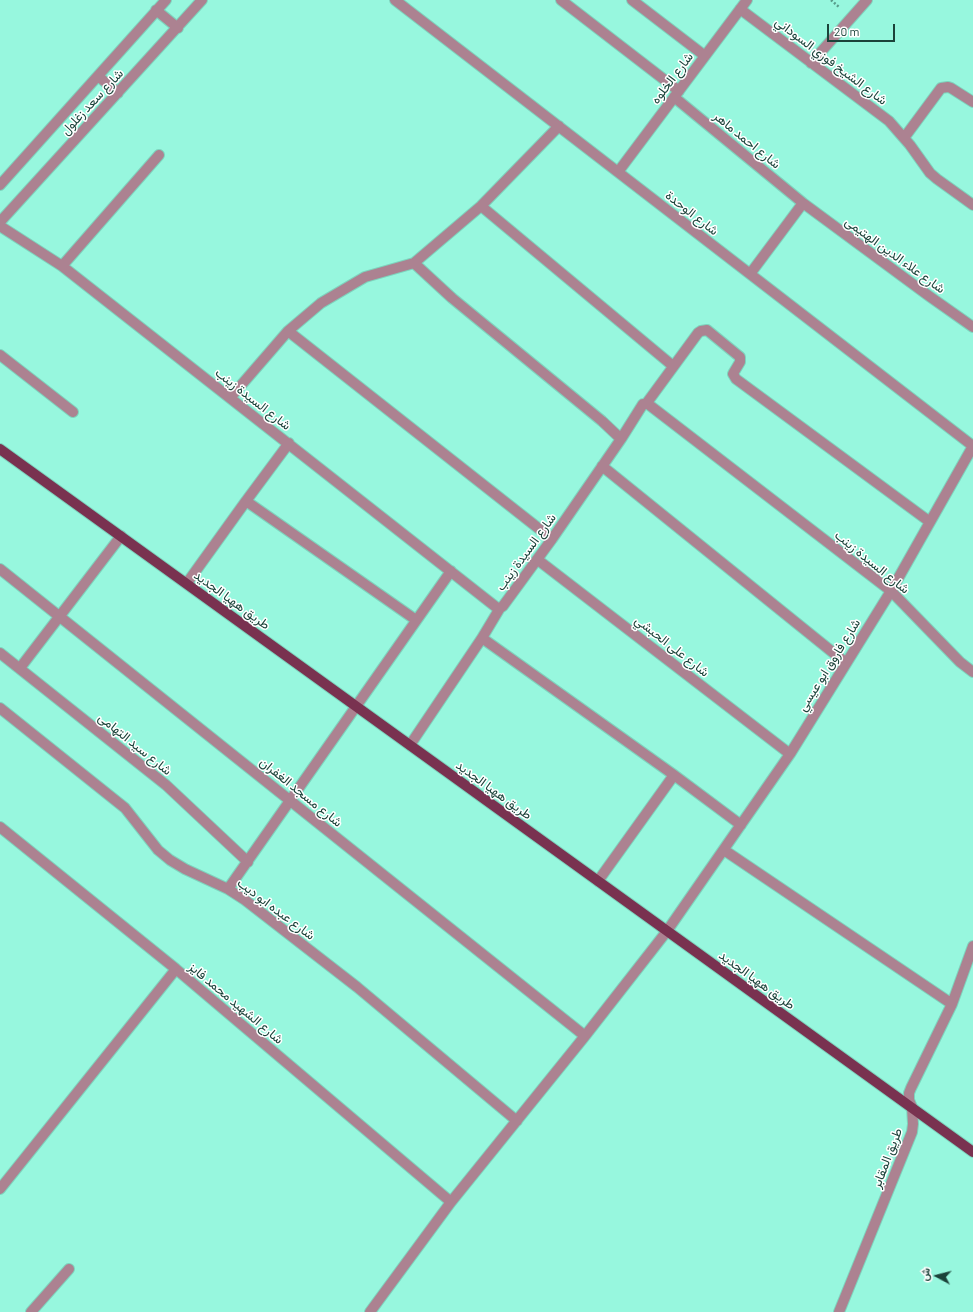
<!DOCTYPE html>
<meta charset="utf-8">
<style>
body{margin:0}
#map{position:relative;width:973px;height:1312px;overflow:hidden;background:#97f7de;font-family:Barlow,Vazirmatn,sans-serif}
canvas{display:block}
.north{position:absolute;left:917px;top:1256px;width:40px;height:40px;-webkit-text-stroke:3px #fff;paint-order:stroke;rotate:277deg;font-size:11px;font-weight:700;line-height:16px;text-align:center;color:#1b433a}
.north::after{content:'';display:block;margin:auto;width:14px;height:18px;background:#1b433a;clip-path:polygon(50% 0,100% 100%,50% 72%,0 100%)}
.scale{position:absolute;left:827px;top:24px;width:68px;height:18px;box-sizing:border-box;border:2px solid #1b433a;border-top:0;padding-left:5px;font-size:12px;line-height:14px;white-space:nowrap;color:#1b433a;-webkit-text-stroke:3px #fff;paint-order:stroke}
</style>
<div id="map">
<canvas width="973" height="1312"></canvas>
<div class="north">ش</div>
<div class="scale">20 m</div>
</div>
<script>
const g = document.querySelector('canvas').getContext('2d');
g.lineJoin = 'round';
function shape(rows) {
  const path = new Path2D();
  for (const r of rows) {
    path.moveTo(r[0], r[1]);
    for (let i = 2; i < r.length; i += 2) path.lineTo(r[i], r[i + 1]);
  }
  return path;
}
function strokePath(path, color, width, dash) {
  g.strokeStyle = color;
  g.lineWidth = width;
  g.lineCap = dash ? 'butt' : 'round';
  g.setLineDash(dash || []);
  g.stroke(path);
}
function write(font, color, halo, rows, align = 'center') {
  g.font = font + ' Barlow,Vazirmatn,sans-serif';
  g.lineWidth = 3;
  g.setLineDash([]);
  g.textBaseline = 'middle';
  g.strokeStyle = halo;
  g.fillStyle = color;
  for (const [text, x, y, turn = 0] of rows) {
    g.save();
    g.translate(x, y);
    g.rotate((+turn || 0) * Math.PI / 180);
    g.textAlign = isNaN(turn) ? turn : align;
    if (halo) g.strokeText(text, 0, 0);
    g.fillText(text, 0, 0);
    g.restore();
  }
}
const minor = shape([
 [395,0,973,446],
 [561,0,679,91],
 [632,0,705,56],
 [740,9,889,121,910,145,930,173,937,179,973,205],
 [156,10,178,28],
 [811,63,867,0],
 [98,76,118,93],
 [674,97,803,203,929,296,973,327],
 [904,138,941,88,948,87,951,88,973,102],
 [618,172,747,0],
 [0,185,166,0],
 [481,206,673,366],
 [0,222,202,0],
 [0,226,62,266,496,607,500,608,503,606,552,539,621,439,643,404,648,404,891,591,960,662,973,672],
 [414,263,452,298,602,421,621,439],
 [62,266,159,155],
 [750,274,803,203],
 [288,331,552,539],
 [0,355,73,412],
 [230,398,288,331,321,303,365,277,414,263,481,206,559,126],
 [646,404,698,333,701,331,707,330,740,357,740,362,734,372,733,374,736,379,930,522],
 [602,466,846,663],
 [246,501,289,443],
 [538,560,790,754],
 [0,569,585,1036],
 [187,583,246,501,416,620],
 [482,638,674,775,741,825],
 [0,653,166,785,248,862],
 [20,668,121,536],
 [0,708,125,808,158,850,170,860,185,869,228,889,245,900,357,987,517,1121],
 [410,745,482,638,500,608],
 [0,827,176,969,451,1202],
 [724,850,952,1004],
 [598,881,674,775],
 [228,889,451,571],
 [0,1189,176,969],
 [31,1312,69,1269],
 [370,1312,451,1202,585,1036,667,931,790,754,891,591,973,446],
 [839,1312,912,1132,913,1124,912,1107,909,1100,909,1093,911,1088,952,1004,973,946]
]);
const major = shape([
 [0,449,973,1152]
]);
strokePath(minor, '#7ed3bd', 12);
strokePath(major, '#7ed3bd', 12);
strokePath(shape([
 [831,0,839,7]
]), '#589c8b', 2.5, [2, 2]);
strokePath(minor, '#ac8291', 10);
strokePath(major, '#793250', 10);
write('13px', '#1b433a', '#fff', [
 ["شارع الشيخ فوزي السوداني",831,61,37],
 ["شارع الخلوه",672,78,-53],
 ["شارع سعد زغلول",92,102,-47],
 ["شارع احمد ماهر",747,140,39],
 ["شارع الوحدة",692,213,38],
 ["شارع علاء الدين الهتيمى",895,255,36],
 ["شارع السيدة زينب",253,399,38],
 ["شارع السيدة زينب",526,552,-54],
 ["شارع السيدة زينب",872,562,39],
 ["طريق ههيا الجديد",232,600,36],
 ["شارع على الحبشي",672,646,38],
 ["شارع فاروق ابو عيسي",829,665,-58],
 ["شارع سيد التهامى",135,744,39],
 ["طريق ههيا الجديد",494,790,36],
 ["شارع مسجد الغفران",301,792,39],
 ["شارع عبده ابو ديب",276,909,37],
 ["طريق ههيا الجديد",757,980,36],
 ["شارع الشهيد محمد فايز",236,1003,40],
 ["طريق المقابر",887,1158,-69]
]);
</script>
